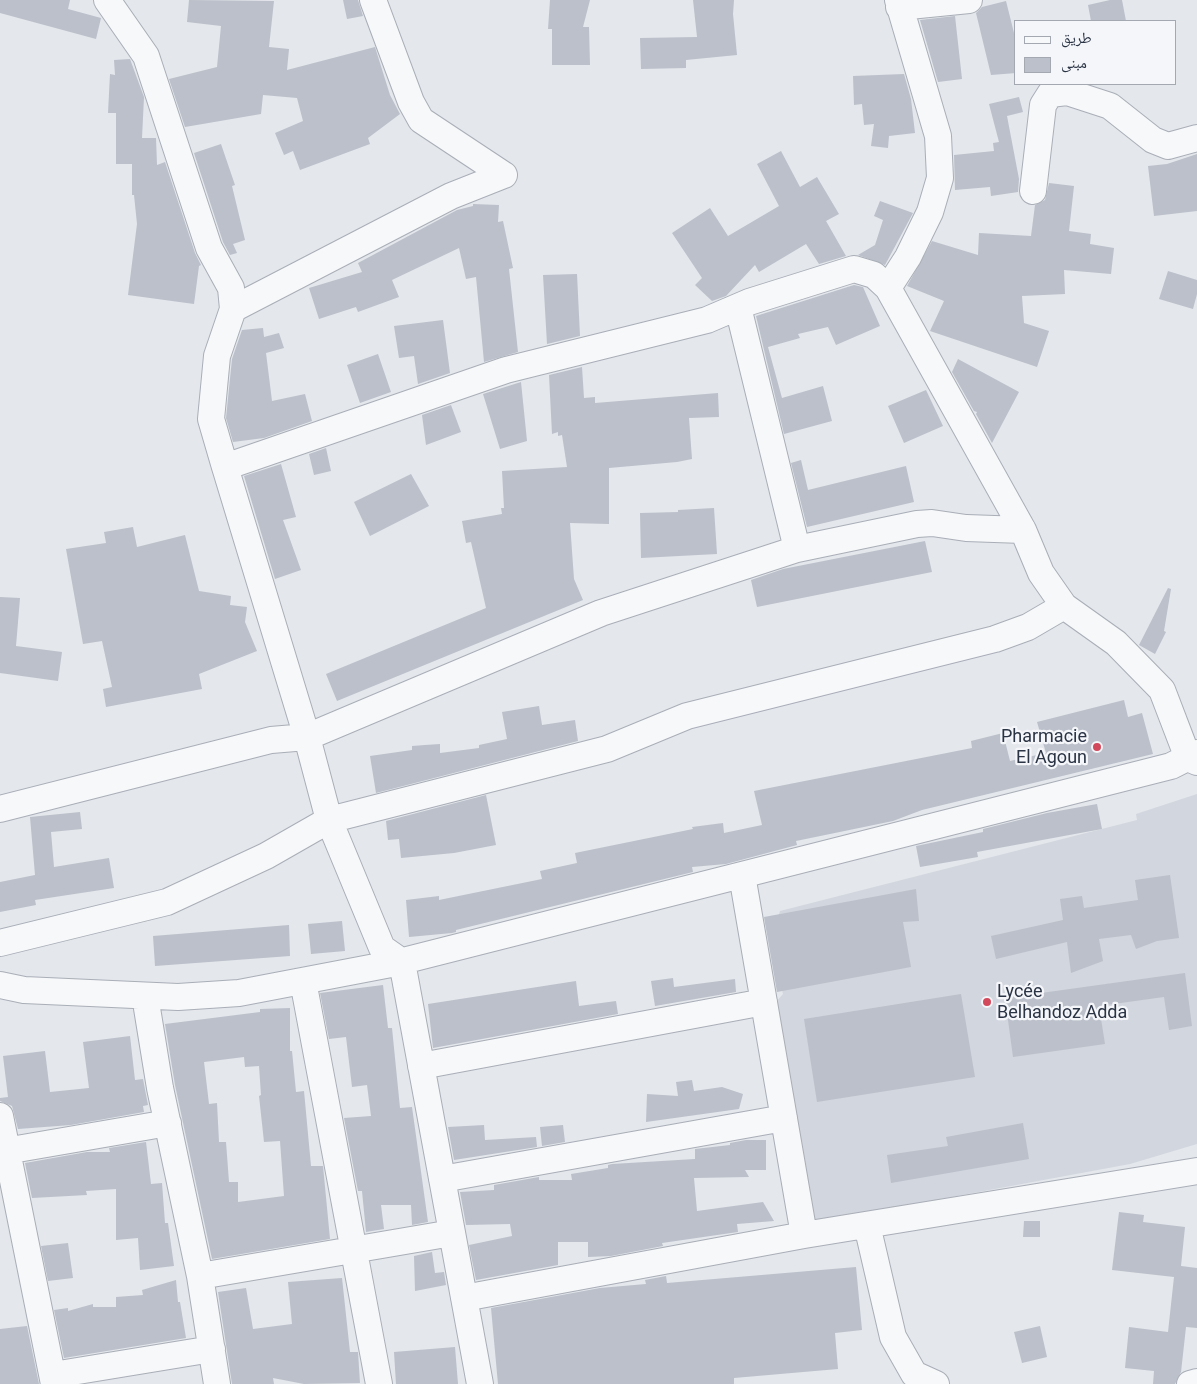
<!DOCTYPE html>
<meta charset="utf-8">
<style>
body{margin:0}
#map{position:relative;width:1197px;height:1384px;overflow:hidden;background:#e4e7ec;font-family:Roboto,"Noto Naskh Arabic",sans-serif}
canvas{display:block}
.legend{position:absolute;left:1014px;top:20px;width:162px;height:65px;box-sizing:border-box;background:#f4f6f9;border:1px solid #a4a8b1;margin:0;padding:6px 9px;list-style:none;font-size:15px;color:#2b3445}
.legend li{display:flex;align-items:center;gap:10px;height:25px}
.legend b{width:25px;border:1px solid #a4a8b1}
</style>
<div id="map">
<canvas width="1197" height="1384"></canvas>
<ul class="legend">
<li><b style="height:6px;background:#f7f8fa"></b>طريق</li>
<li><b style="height:14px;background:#bbc0ca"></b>مبنى</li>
</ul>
</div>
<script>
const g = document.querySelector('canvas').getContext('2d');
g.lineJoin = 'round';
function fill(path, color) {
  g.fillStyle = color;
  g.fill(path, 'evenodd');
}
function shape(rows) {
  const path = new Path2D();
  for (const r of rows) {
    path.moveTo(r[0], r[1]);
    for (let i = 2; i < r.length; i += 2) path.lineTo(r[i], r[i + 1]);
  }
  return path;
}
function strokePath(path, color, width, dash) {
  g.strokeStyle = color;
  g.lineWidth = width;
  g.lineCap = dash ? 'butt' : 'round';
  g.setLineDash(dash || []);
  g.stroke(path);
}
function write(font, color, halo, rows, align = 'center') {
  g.font = font + ' Roboto,sans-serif';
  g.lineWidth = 4.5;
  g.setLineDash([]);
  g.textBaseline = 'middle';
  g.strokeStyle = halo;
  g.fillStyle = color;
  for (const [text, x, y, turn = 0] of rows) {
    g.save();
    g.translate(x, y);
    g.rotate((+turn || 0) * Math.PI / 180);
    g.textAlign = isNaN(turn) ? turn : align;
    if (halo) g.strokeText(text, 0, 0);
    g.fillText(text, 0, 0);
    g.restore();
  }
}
fill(shape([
 [1197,794,1197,1144,1130,1164,811,1223,770,1009,783,994,765,922,778,918,780,911,1137,820,1136,814]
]), '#d2d6de');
fill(shape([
 [0,0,70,0,68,9,101,18,96,39,0,13],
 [189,0,274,1,269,47,289,49,287,70,375,47,390,95,400,114,368,138,370,144,300,170,293,151,284,155,275,133,303,121,297,98,263,95,261,114,185,127,169,79,217,67,221,26,187,22],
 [343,0,358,0,363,16,347,19],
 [550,0,590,0,583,27,589,27,590,65,552,65,552,29,548,29],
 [693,0,734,0,733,14,737,55,686,60,686,68,641,69,640,38,697,37],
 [1110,0,1122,0,1126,21,1091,21,1088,5],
 [1006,1,1016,41,1016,73,991,75,976,13,982,7],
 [955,16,962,79,938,82,920,20],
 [130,59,144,97,142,138,156,138,157,165,165,162,195,253,201,265,199,266,194,304,128,295,137,224,134,195,132,195,132,164,116,164,116,113,108,113,110,74,115,75,114,60],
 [904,74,911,99,915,133,889,136,888,148,871,146,874,124,864,125,862,104,854,105,853,76],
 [1019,97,1023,112,1007,116,1019,179,1018,192,991,196,990,187,955,190,954,155,994,151,993,143,999,142,989,104],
 [221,144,235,185,232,186,245,240,233,244,237,253,230,255,223,242,194,153],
 [781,151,800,187,817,177,839,214,826,221,846,256,819,264,806,244,759,272,755,265,726,296,712,301,695,285,702,278,672,233,710,208,728,236,779,206,757,164],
 [1197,154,1197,211,1154,216,1148,166,1167,164],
 [1049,183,1074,186,1069,231,1091,234,1090,244,1114,248,1111,274,1064,270,1065,294,1022,296,1024,323,1049,331,1037,367,930,331,944,301,907,286,932,241,978,255,979,233,1031,236,1035,205,1045,200],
 [880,201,913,213,885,265,858,255,875,245,883,220,874,216],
 [473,204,499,205,498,222,503,221,513,268,509,269,518,352,484,362,476,277,466,279,459,248,392,280,399,297,358,312,356,307,319,319,309,288,362,272,358,263,457,210,473,206],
 [1168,271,1197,280,1197,294,1193,309,1159,299],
 [577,274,580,336,547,344,543,275],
 [854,285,863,287,880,326,836,345,828,327,798,334,800,338,768,347,782,398,823,386,832,421,784,434,756,316],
 [443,320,450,373,418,384,414,356,399,358,394,326],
 [263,328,264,337,279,333,284,348,266,353,272,401,305,394,312,421,264,438,233,442,226,418,232,359,242,330],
 [378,354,391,392,360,403,347,365],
 [958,359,1019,392,992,443,976,414,977,412,974,411,952,372],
 [582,367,584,398,595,397,595,403,718,393,719,417,689,418,692,459,677,462,609,468,609,524,570,523,574,579,583,600,337,701,326,674,486,608,471,542,466,543,462,521,502,514,501,508,504,508,502,471,567,467,562,435,558,436,558,432,552,434,549,375],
 [521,382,527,441,500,449,483,394],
 [926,390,943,426,904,443,888,406],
 [451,405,461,432,426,445,422,415],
 [326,448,331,471,314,475,309,454],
 [801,460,808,490,906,466,914,502,807,527,791,463],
 [281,464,296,517,283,520,301,570,275,579,244,476],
 [411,474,429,506,370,536,354,502],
 [714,508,717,554,641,558,640,513,678,512,678,510],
 [133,527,137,547,185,535,199,591,231,596,230,605,247,607,245,622,257,651,199,674,202,689,106,707,103,689,112,687,102,641,83,644,66,549,106,543,104,532],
 [925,541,932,572,757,607,751,580,783,569],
 [1168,588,1171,589,1164,631,1166,632,1155,654,1139,645],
 [0,597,20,598,16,646,62,652,58,681,0,673],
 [1124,700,1128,717,1142,713,1153,754,922,810,893,821,796,841,797,845,726,864,692,867,693,872,456,930,456,932,452,933,409,937,406,900,439,896,439,900,542,879,540,871,577,863,575,853,693,829,692,827,723,823,724,833,762,825,754,791,972,748,971,741,1003,733,1010,761,1046,753,1037,722],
 [539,706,542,725,575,720,578,741,376,793,370,756,412,750,412,746,425,745,440,744,440,753,479,748,479,745,507,739,502,712],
 [486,795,496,845,454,853,401,858,399,839,388,840,386,821],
 [1097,804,1102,829,977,852,978,857,920,867,916,846,983,832,983,829,1047,813],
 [80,812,82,829,51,832,54,867,109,858,114,888,35,900,36,905,0,912,0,882,35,875,30,817],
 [1170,875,1179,938,1157,941,1136,949,1131,935,1099,939,1103,961,1071,973,1067,942,996,959,991,936,1063,920,1060,899,1082,896,1084,908,1138,900,1135,880],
 [916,889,919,921,903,922,911,967,777,992,764,917],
 [342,921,345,951,311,954,308,924],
 [289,925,290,956,155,966,153,936],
 [1185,973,1192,1026,1169,1030,1164,997,1099,1006,1105,1044,1013,1057,1005,998],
 [673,978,674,987,735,979,736,992,655,1006,651,981],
 [576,981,579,1006,616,1001,618,1014,433,1048,428,1004],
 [383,985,388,1028,392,1028,400,1108,412,1107,428,1222,412,1225,411,1205,381,1205,384,1229,366,1232,362,1191,358,1191,344,1118,371,1116,367,1085,352,1087,346,1037,329,1039,320,993],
 [961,994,975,1077,817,1102,804,1019],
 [290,1008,290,1051,292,1051,296,1092,304,1091,311,1166,323,1166,330,1239,212,1259,175,1085,165,1024,260,1012,260,1009],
 [244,1057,245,1067,259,1066,261,1095,259,1096,264,1142,280,1141,284,1196,238,1202,238,1182,229,1182,226,1142,219,1142,217,1103,209,1104,204,1062],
 [130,1036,135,1080,143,1079,148,1105,143,1106,144,1112,71,1125,18,1129,12,1106,0,1101,0,1098,8,1097,3,1056,45,1051,50,1092,89,1088,83,1042],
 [692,1080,694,1091,722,1087,743,1094,739,1109,646,1122,647,1094,678,1096,676,1082],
 [1023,1123,1029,1159,891,1183,887,1155,948,1146,946,1137],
 [484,1125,485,1140,536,1137,537,1147,454,1160,448,1127],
 [563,1125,565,1142,542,1146,540,1127],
 [746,1140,766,1140,766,1170,745,1170,749,1177,694,1178,697,1211,763,1202,774,1221,737,1224,738,1232,662,1243,663,1246,611,1256,588,1257,588,1242,558,1242,558,1265,476,1280,469,1245,512,1236,510,1224,466,1225,460,1192,494,1190,494,1185,539,1177,539,1180,572,1180,571,1174,608,1168,608,1165,612,1164,695,1159,695,1149,730,1145,730,1143],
 [146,1142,151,1184,162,1183,165,1223,168,1223,174,1266,140,1270,138,1238,116,1240,116,1189,86,1191,87,1195,32,1198,25,1163,87,1152,110,1152,109,1148],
 [1119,1212,1144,1215,1143,1222,1185,1227,1181,1266,1197,1268,1197,1328,1186,1327,1181,1372,1175,1384,1153,1384,1154,1371,1125,1368,1129,1327,1168,1332,1174,1277,1112,1270],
 [1024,1221,1040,1221,1040,1237,1023,1237],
 [68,1243,73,1278,48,1281,41,1246],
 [432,1252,435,1273,444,1272,446,1285,415,1291,414,1256],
 [856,1267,862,1330,835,1333,838,1369,734,1378,734,1384,498,1384,491,1308,600,1288,646,1284,645,1280,666,1276,667,1283],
 [342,1278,350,1352,358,1352,360,1383,304,1384,273,1378,274,1384,232,1384,218,1292,246,1288,253,1329,292,1324,288,1282],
 [176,1280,178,1302,180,1302,186,1338,64,1358,54,1310,68,1308,68,1311,93,1304,93,1307,116,1307,116,1297,143,1295,142,1290],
 [27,1326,39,1384,0,1384,0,1329],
 [1040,1326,1047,1357,1022,1363,1014,1332],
 [455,1347,458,1384,396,1384,394,1352]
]), '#bbc0ca');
const minor = shape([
 [107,0,146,56,209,248,231,288,233,309,217,356,211,419,225,467],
 [373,0,411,102,421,120,504,175],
 [899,7,969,0],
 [1033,191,1043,105,1050,94,1067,92,1110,106,1153,140,1168,146,1197,138],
 [888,288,908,257,930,212,940,178,938,136,898,0],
 [738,307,797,549],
 [233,309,451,196,504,175],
 [1023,530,888,288,874,275,854,269,749,302,707,320,506,370,225,467,307,737,601,613,797,549,917,524,932,523,966,528,1023,530,1041,573,1064,606],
 [0,809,271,740,307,737,329,820,382,948,402,962,480,1384],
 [742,875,804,1235],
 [0,943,167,902,266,856,329,820,607,749,687,716,995,639,1028,627,1064,606,1116,643,1162,690,1188,758,1197,762],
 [303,981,379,1384],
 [0,985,24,990,178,997,239,993,391,964,1171,766,1197,753],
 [145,996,160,1088,200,1276,217,1384],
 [421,1066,764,1002],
 [0,1116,54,1384],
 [0,1152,168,1123],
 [442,1179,784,1118],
 [867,1225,893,1337,914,1374,936,1384],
 [200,1276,452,1233],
 [464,1298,804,1235,1197,1171],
 [53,1375,212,1349],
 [1190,1384,1197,1382]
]);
strokePath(minor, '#a9aeb7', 28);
strokePath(minor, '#f7f8fa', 26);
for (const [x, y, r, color] of [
 [1097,747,5,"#d1495b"],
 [987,1002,5,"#d1495b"]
]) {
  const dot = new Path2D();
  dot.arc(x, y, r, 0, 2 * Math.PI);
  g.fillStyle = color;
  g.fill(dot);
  strokePath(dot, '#f4f6f9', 2);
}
write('18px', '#2b3445', '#f4f6f9', [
 ["Pharmacie",1087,737],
 ["El Agoun",1087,758],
 ["Lycée",997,992,"left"],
 ["Belhandoz Adda",997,1013,"left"]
], 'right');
</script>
